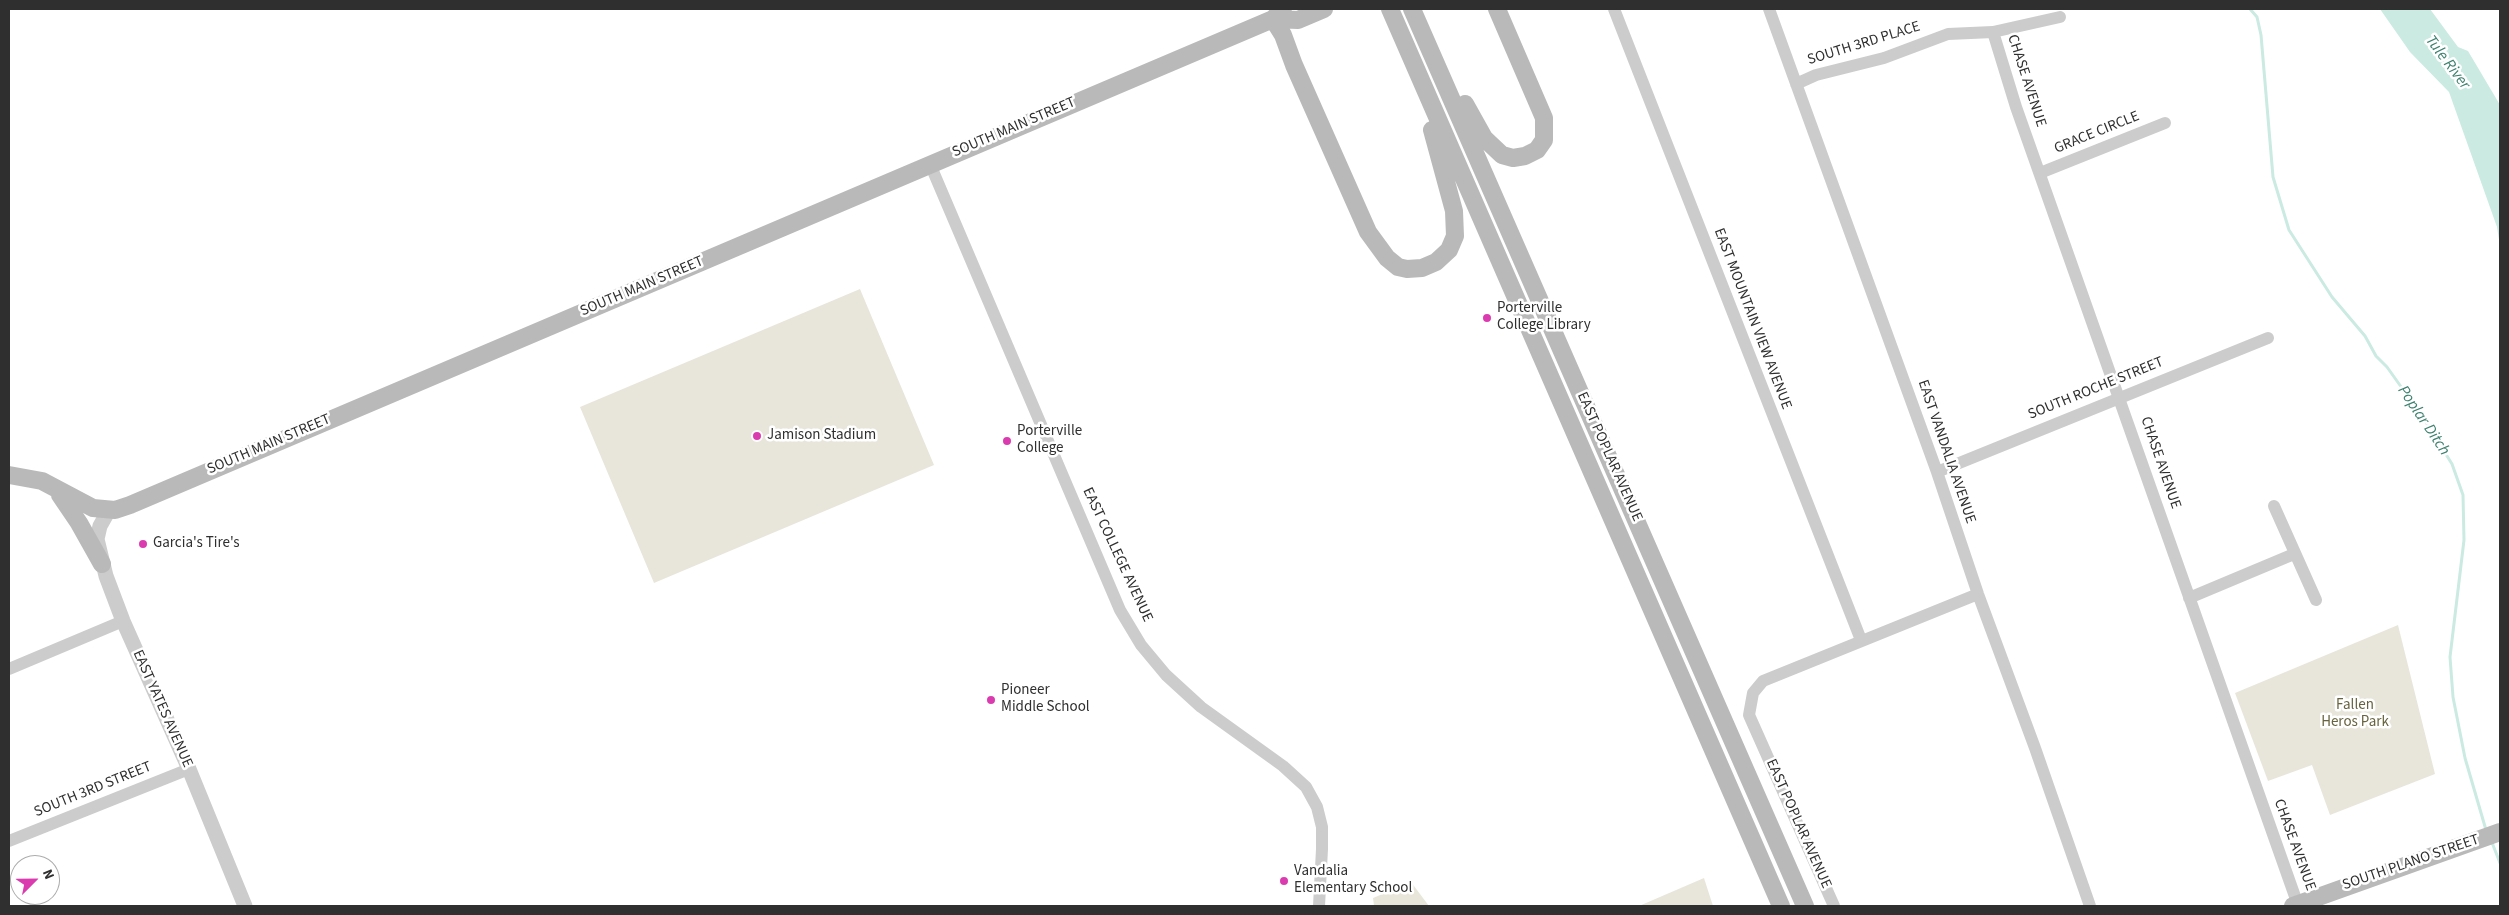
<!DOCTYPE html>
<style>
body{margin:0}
#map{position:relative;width:2509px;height:915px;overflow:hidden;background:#fff;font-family:"Source Sans 3",sans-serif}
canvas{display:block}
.frame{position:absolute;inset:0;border:10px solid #2f2f2f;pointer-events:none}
.north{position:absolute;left:10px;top:855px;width:50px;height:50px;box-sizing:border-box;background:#fff;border:1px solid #acacac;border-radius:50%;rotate:67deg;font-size:14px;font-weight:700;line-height:20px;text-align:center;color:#2f2f2f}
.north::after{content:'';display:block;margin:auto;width:18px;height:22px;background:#da3caf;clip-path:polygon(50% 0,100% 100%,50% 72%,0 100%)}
</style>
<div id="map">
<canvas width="2509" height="915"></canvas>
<div class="frame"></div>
<div class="north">N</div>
</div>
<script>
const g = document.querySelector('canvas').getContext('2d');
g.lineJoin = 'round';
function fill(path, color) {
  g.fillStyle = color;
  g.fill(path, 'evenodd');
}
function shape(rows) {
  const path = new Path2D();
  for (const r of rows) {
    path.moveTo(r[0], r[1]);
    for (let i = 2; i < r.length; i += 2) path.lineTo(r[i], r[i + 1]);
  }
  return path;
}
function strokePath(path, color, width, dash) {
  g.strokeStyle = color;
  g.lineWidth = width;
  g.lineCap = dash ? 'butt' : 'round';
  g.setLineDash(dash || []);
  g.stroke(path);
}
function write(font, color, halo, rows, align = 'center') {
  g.font = font + ' "Source Sans 3",sans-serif';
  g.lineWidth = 5;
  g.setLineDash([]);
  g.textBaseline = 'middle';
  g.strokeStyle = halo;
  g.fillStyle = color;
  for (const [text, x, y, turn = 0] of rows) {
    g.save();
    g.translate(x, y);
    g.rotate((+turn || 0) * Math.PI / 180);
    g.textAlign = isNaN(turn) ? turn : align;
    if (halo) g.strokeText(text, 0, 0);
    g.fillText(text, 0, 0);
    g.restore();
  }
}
fill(shape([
 [860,289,934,465,654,583,580,407],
 [2398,625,2435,774,2330,815,2312,765,2268,781,2235,693],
 [1704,878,1713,906,1639,906],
 [1411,882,1429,906,1374,906,1373,898]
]), '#e8e6db');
fill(shape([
 [2380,9,2430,9,2458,47,2468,51,2500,105,2500,246,2497,227,2449,92,2410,52]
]), '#cbeae2');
strokePath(shape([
 [2250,9,2257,17,2261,35,2273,177,2289,230,2332,297,2365,336,2376,356,2387,367,2424,419,2452,464,2463,495,2464,540,2450,657,2453,697,2465,758,2486,830],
 [2491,840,2500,863]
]), '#cbeae2', 3);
strokePath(shape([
 [1614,9,1861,640],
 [1769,9,1937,472,1978,594,2035,748,2090,906],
 [1993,32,2016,107,2298,905],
 [1796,84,1816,75,1884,58,1948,34,1993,32,2060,17],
 [930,164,1120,610,1141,645,1166,675,1201,707,1283,766,1306,787,1317,807,1322,827,1322,849,1319,906],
 [2040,173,2165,123],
 [1937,472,2268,338],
 [2274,506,2316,600],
 [2189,598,2294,554],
 [9,669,123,621],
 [9,841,189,769],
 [1834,906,1749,715,1753,693,1763,681,1978,594]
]), '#ccc', 12);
strokePath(shape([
 [109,510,100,526,97,539,106,576,123,621,189,769,245,906]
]), '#ccc', 15);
strokePath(shape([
 [1390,9,1781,906],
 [1412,9,1805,906],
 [1273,19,1283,35,1294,65,1368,232,1387,258,1398,267,1407,269,1422,268,1436,262,1449,250,1455,236,1454,211,1432,130],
 [1273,19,1298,20,1324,9],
 [1465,104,1484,138,1502,155,1513,158,1525,156,1537,150,1544,140,1544,118,1497,9],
 [9,475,42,481,93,508,115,510,130,505,1273,19,1283,9],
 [60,495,79,523,102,564],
 [2293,906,2500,832]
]), '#b9b9b9', 18);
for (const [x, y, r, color] of [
 [1487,318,5,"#da3caf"],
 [757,436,5,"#da3caf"],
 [1007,441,5,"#da3caf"],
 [143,544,5,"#da3caf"],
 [991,700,5,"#da3caf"],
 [1284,881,5,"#da3caf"]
]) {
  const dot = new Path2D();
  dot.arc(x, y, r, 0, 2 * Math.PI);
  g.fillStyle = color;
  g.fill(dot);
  strokePath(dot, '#fff', 2);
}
write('15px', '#2f2f2f', '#fff', [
 ["SOUTH 3RD PLACE",1864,44,-17],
 ["CHASE AVENUE",2026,81,72],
 ["SOUTH MAIN STREET",1014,128,-23],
 ["GRACE CIRCLE",2097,133,-22],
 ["SOUTH MAIN STREET",642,287,-23],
 ["EAST MOUNTAIN VIEW AVENUE",1752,319,69],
 ["SOUTH ROCHE STREET",2096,389,-22],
 ["SOUTH MAIN STREET",269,445,-23],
 ["EAST VANDALIA AVENUE",1946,452,71],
 ["EAST POPLAR AVENUE",1609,457,66],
 ["CHASE AVENUE",2160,463,71],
 ["EAST COLLEGE AVENUE",1117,555,65],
 ["EAST YATES AVENUE",162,709,66],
 ["SOUTH 3RD STREET",93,790,-22],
 ["EAST POPLAR AVENUE",1798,824,66],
 ["CHASE AVENUE",2294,845,70],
 ["SOUTH PLANO STREET",2411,863,-19]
]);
write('15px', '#2f2f2f', '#fff', [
 ["Porterville",1497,309],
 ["College Library",1497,326],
 ["Porterville",1017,432],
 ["College",1017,449],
 ["Jamison Stadium",767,436],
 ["Garcia's Tire's",153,544],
 ["Pioneer",1001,691],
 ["Middle School",1001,708],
 ["Vandalia",1294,872],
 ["Elementary School",1294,889]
], 'left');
write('15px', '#68633f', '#fff', [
 ["Fallen",2355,706],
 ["Heros Park",2355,723]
]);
write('italic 16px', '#3d806e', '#fff', [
 ["Tule River",2447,63,53],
 ["Poplar Ditch",2423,421,56]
]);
</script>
